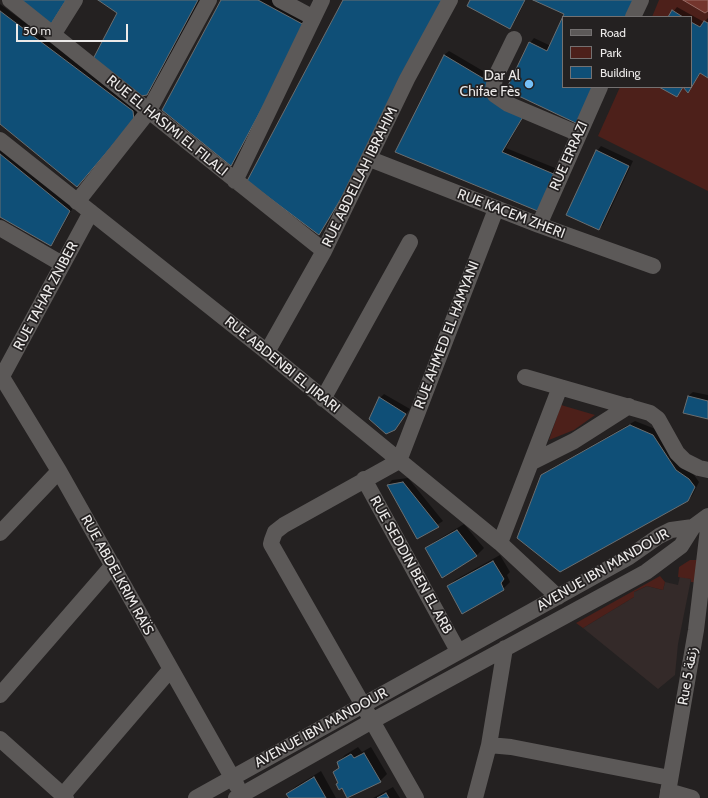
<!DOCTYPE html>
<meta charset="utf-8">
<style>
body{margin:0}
#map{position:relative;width:708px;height:798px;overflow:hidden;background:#242121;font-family:Cabin,sans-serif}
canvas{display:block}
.legend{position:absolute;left:562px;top:16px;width:130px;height:72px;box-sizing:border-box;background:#242121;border:1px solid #747171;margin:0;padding:5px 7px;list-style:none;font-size:12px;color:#eceae9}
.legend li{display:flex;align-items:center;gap:8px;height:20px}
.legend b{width:20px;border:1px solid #747171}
.scale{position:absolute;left:16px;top:24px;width:112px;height:18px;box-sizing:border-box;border:2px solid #eceae9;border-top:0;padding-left:5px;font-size:12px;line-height:14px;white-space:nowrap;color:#eceae9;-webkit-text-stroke:3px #242121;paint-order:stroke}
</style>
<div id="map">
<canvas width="708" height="798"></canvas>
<ul class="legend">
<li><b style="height:5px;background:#5c5958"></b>Road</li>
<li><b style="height:11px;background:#4d201a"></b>Park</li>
<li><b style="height:11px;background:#0f4f77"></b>Building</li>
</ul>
<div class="scale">50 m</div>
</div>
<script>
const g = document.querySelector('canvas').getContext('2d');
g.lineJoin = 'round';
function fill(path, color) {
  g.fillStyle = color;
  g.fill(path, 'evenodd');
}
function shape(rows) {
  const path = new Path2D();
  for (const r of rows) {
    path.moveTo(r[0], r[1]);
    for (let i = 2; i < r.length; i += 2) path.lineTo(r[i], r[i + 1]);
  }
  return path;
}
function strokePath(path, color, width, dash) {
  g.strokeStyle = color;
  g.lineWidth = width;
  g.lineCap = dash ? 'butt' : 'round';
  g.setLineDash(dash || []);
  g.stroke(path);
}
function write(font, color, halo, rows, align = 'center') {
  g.font = font + ' Cabin,"Noto Sans Arabic",sans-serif';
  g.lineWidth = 3.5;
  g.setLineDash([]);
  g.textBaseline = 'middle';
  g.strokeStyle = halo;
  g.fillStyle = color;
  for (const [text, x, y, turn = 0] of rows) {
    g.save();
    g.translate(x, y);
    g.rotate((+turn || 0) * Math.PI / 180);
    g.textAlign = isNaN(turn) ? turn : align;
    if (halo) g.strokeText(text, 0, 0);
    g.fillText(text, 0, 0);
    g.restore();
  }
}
fill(shape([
 [680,576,691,579,678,644,675,675,658,689,583,628,634,597,634,592,647,586,663,590,665,582,678,585]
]), '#342a29');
fill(shape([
 [659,0,708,0,708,191,598,136,620,87,691,87,691,17,652,17],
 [561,405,595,415,574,430,549,440],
 [690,560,697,560,700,583,691,582,691,579,678,577,679,567],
 [660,576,665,582,663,590,647,586,634,592,634,597,583,628,576,623]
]), '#4d201a');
const water = shape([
 [683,0,708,0,708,11,705,13,683,0]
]);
fill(water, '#74352d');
strokePath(water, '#986b65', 1);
fill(shape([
 [99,0,200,0,152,90,147,94,119,12],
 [222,0,271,0,310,21,235,161,231,165],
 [344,0,361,166,319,234],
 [471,0,526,0,514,23,509,27],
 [0,4,137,106,138,114,77,185,0,122],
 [677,7,704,22,708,18,708,77,701,73,688,91,684,87,691,87,691,17,669,17],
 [563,19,563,87,584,119,530,43,534,38,551,46],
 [449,51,495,78,487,91,527,110,506,148,560,170,544,207,396,152,444,55],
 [0,145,74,206,55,240,50,245,0,216],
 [601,146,633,161,603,225,599,229,597,151],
 [693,392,708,395,708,418,688,396],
 [384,394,410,409,394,429,380,398],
 [635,421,658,430,681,466,694,475,699,482,692,496,687,501,542,476,547,471],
 [408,478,443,521,417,538,388,485,392,480],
 [464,524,484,548,477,555,442,576,427,549,434,542],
 [500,555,510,572,507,575,510,582,503,589,448,587,455,580],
 [358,747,362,752,371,747,387,774,380,781,348,798,334,772,340,766,338,762,345,755],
 [321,771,336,798,290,798,288,794,295,787],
 [393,787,400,798,373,798]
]), '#0007');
const building = shape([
 [21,0,66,0,51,24,21,0],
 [98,0,198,0,147,95,141,96,93,59,117,13,98,0],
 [221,0,258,0,306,26,231,166,162,110,221,0],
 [343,0,444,0,357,172,319,235,247,181,343,0],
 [470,0,525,0,510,29,467,6,470,0],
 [533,0,637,0,630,17,563,17,563,87,597,87,580,125,506,90,529,42,547,51,564,14,533,0],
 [672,10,683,17,668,17,672,10],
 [0,11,133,111,134,120,77,187,0,124,0,11],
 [704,21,708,23,708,78,700,73,688,93,683,87,677,97,659,87,691,87,691,22,700,27,704,21],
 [444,55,491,83,483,95,524,115,502,152,556,175,540,212,395,152,444,55],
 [596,150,629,166,599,230,566,215,596,150],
 [0,154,70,211,51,246,0,217,0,154],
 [688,396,708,401,708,419,683,413,688,396],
 [379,397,406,414,395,430,386,434,369,419,379,397],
 [630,425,653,435,676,470,689,479,695,487,688,501,560,572,517,538,541,475,630,425],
 [403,482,439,527,417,539,387,485,403,482],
 [457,530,477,556,442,578,425,548,457,530],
 [493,561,504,579,501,583,504,590,462,614,447,586,493,561],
 [364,753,381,782,347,798,342,788,339,790,336,784,338,783,333,772,339,768,337,762,351,754,354,758,364,753],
 [314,777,326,798,289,798,286,794,314,777],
 [386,793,389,798,377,798,386,793]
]);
fill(building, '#0f4f77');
strokePath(building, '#6b6e70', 1);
strokePath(shape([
 [10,0,324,251],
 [280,0,312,17],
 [633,17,641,0],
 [53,35,75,0],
 [514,39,495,78,493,90,495,95,508,104,579,134],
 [0,140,267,352,500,543,558,597],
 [370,159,539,225,653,266],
 [235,181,322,0],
 [77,202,148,112,209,0],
 [539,225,600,87],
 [0,228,62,264],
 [267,352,324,251,407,79,450,0],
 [0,374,59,471,237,786],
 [525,377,650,413,658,419,677,453,685,461,699,468,708,470],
 [0,380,91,212],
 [323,399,410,242],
 [532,462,574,441,629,406],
 [364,479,458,651],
 [0,533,59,471],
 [500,543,560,387],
 [0,695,113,565],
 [0,739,66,798],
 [489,745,511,747,670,778],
 [668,791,692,798],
 [63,795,170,670],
 [196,798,629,557,659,536,671,530,693,527],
 [236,798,372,721,646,572,681,546,693,527,708,516],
 [416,798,271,544,272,540,275,532,284,525,399,461,496,209],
 [475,798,489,745,505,648],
 [667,798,696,630,708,529]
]), '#5c5958', 16);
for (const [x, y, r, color] of [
 [529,84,5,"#76c0f7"]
]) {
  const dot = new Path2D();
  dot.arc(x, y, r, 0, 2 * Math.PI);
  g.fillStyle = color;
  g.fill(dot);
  strokePath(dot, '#242121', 1.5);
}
write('14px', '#eceae9', '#242121', [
 ["Dar Al",520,76],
 ["Chifae Fès",520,92]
], 'right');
write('14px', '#eceae9', '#242121', [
 ["RUE EL HASIMI EL FILALI",167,126,39],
 ["RUE ERRAZI",569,156,-66],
 ["RUE ABDELLAH IBRAHIM",360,177,-64],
 ["RUE KACEM ZHERI",511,214,21],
 ["RUE TAHAR ZNIBER",46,296,-62],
 ["RUE AHMED EL HAMYANI",447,335,-69],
 ["RUE ABDENBI EL JIRARI",282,365,39],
 ["RUE SEDDIN BEN EL ARB",411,565,61],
 ["AVENUE IBN MANDOUR",603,570,-30],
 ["RUE ABDELKRIM RAÏS",117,575,61],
 ["Rue 5 زنقة",688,676,-80],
 ["AVENUE IBN MANDOUR",321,728,-29]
]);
</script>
